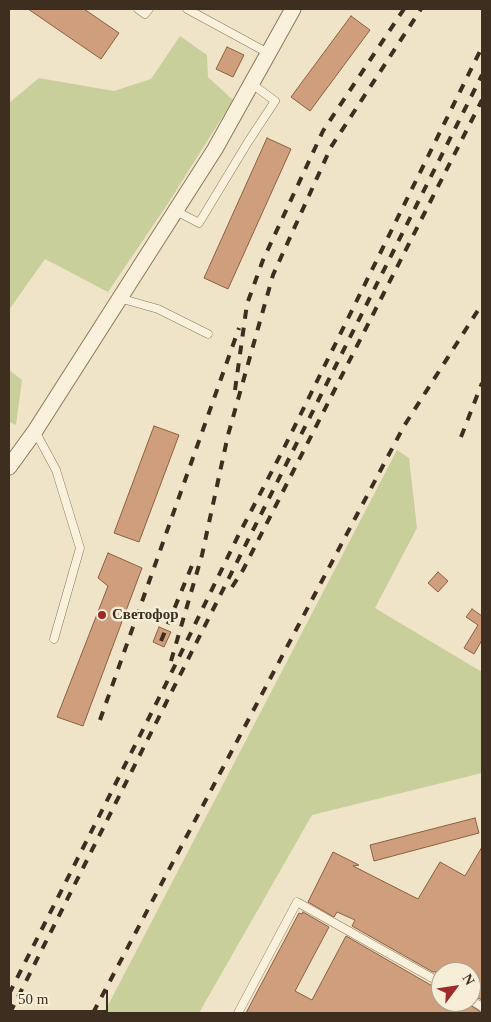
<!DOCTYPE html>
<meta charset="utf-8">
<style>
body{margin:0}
#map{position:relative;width:491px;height:1022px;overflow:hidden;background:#f0e4c8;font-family:"Times New Roman",serif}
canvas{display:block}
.frame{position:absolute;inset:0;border:10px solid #3d2e20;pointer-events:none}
.north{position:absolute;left:431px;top:962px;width:50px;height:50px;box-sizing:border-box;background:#f7eed8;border:1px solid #ada18e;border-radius:50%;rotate:59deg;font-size:14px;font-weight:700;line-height:20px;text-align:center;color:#3d2e20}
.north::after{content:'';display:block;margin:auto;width:18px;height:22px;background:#9e2a2b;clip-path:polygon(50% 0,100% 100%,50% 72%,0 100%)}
.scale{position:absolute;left:10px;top:990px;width:98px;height:22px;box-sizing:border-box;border:2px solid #3d2e20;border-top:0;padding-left:6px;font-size:15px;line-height:18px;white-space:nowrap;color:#3d2e20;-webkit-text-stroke:4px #f7eed8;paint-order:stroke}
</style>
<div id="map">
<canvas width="491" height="1022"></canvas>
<div class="frame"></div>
<div class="north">N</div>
<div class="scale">50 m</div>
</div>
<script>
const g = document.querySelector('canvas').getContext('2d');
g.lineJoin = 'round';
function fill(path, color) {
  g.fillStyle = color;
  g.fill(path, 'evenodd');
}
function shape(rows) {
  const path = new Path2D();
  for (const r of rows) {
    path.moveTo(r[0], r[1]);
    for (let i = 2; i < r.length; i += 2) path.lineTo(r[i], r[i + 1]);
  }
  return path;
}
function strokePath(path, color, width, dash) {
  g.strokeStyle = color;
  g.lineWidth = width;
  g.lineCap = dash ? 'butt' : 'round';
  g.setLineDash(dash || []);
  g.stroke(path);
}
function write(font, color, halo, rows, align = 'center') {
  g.font = font + ' "Times New Roman",serif';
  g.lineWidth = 5;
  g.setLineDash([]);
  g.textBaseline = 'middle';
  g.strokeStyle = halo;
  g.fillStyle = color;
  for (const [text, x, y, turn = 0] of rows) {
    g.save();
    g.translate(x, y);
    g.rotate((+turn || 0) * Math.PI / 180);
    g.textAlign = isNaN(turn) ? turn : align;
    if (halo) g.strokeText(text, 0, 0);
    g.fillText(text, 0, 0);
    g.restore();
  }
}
fill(shape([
 [180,36,207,55,208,77,233,100,169,202,108,292,45,259,9,310,9,103,39,78,114,91,151,79],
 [9,370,22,380,16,425,9,422],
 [397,450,409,458,417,528,375,608,482,672,482,773,312,815,199,1013,104,1013]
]), '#c9cf9b');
const building = shape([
 [28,9,84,9,119,33,101,59,28,9],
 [351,16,370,30,310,111,291,97,351,16],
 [227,47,244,55,233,77,216,69,227,47],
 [267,138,291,149,228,289,204,278,267,138],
 [154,426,179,435,139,542,114,533,154,426],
 [108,553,142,568,83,726,57,717,108,586,98,578,108,553],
 [438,572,448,581,438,592,428,583,438,572],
 [472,609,482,616,482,640,474,654,464,648,478,625,466,617,472,609],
 [159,627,171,632,164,647,153,642,159,627],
 [475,818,479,833,374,861,370,845,475,818],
 [482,847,482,1000,471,994,471,972,433,972,352,926,355,920,337,912,334,917,308,902,333,852,359,865,353,866,418,899,440,862,465,876,482,847],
 [303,912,329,927,295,991,312,1000,346,936,441,991,441,1002,466,1002,482,1013,246,1013,299,913,302,914,303,912]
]);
fill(building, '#cf9f7d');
strokePath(building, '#8d5f41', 1);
const lane = shape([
 [138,9,145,14,149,9],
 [187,9,268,53],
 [176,211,199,223,248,142,275,101,252,84],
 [119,298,158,309,208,334],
 [35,431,56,470,80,548,54,639],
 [471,1000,482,1007],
 [238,1013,297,902,441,983]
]);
const street = shape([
 [9,467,35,431,215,149,293,9]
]);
strokePath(lane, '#8d765c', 9);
strokePath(street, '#8d765c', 17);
strokePath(lane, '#faf1dc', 8);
strokePath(street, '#faf1dc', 15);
strokePath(shape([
 [235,390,247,304,263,260,323,131,404,9],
 [461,437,482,383],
 [232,587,243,570,482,100],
 [161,641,193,563],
 [171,661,202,555,228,435,273,275,331,147,421,9],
 [100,720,239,328],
 [9,994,163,690,238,536,283,450,482,47],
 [10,1013,482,75],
 [93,1013,404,426,482,304]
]), '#3d2e20', 4, [9, 9]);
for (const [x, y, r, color] of [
 [102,615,5,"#9e2a2b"]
]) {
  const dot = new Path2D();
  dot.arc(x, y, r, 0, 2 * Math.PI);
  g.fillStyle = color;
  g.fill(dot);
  strokePath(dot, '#f7eed8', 2);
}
write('bold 15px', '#3d2e20', '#f7eed8', [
 ["Светофор",112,615]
], 'left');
</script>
